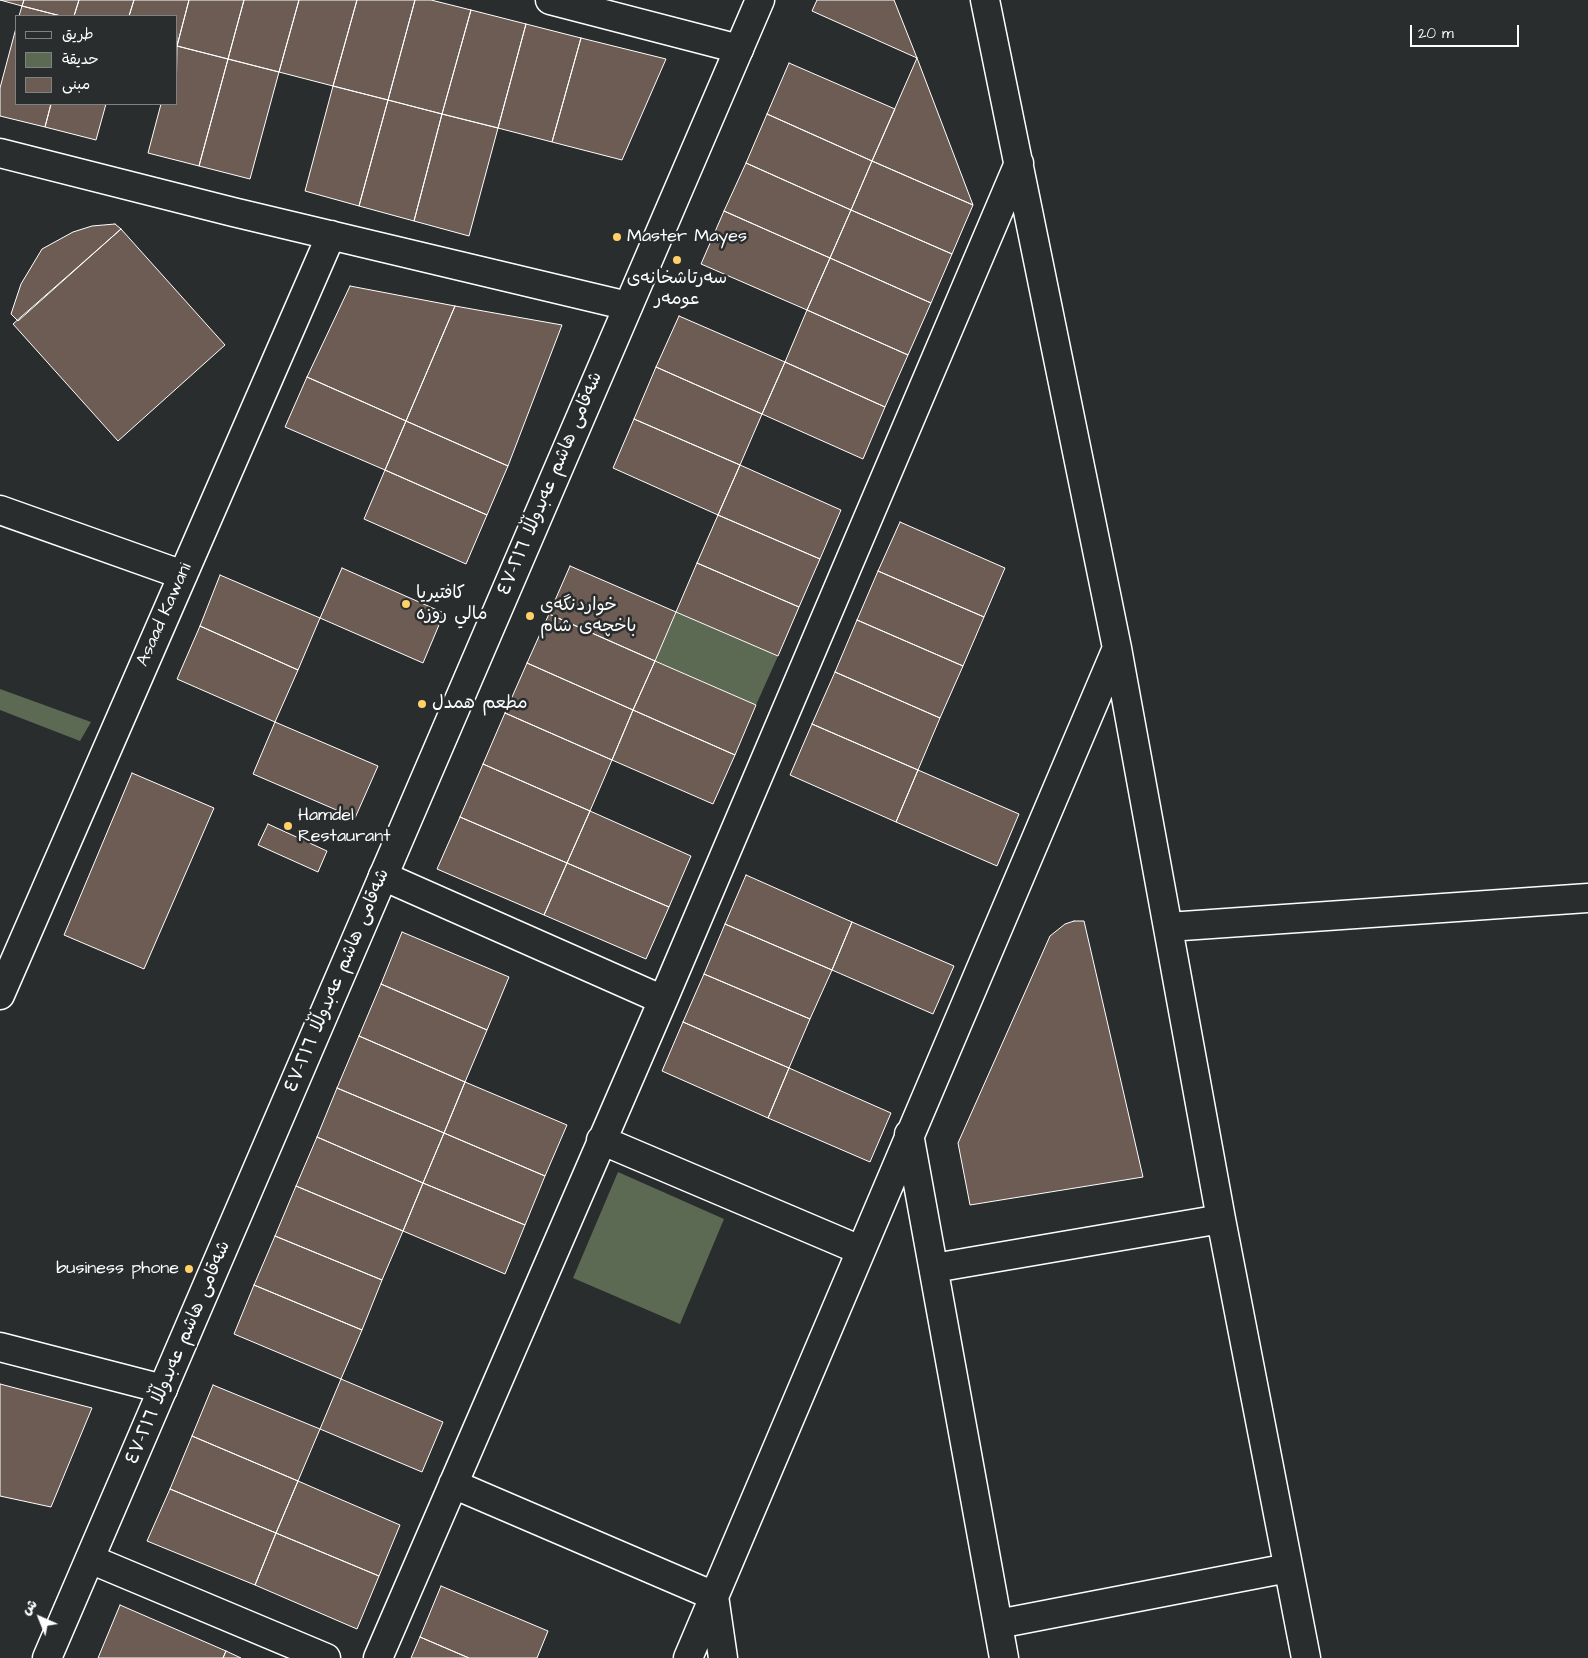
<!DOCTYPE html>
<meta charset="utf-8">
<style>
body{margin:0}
#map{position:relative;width:1588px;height:1658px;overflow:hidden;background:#2a2d2e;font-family:"Architects Daughter","Playpen Sans Arabic",sans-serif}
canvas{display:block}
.legend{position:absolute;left:15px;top:15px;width:162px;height:90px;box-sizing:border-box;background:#2a2d2e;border:1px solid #7f8182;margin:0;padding:6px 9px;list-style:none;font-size:15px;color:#fff}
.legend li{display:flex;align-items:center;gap:10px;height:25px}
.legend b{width:25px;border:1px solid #7f8182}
.north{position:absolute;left:15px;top:1593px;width:50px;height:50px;-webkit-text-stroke:4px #2a2d2e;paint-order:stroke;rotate:316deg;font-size:14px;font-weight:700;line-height:20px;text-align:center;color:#fff}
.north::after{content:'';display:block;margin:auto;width:18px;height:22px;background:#fff;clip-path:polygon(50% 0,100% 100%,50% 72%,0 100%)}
.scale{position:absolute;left:1410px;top:25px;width:109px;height:22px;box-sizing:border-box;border:2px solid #fff;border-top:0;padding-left:6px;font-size:15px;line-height:18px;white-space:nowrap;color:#fff;-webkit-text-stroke:4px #2a2d2e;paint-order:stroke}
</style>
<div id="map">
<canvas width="1588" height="1658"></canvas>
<ul class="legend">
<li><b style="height:6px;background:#2a2d2e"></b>طريق</li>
<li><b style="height:14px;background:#5c6a53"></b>حديقة</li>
<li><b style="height:14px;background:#6c5c53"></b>مبنى</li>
</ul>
<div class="north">ش</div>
<div class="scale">20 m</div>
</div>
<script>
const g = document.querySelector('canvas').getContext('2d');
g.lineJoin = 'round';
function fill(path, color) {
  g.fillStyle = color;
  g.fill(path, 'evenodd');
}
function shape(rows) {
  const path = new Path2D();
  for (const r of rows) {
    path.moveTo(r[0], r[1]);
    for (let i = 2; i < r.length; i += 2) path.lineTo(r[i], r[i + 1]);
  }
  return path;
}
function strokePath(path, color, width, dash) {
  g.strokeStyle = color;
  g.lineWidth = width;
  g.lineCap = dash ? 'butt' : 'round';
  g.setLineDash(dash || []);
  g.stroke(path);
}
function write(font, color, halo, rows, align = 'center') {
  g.font = font + ' "Architects Daughter","Playpen Sans Arabic",sans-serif';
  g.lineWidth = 5;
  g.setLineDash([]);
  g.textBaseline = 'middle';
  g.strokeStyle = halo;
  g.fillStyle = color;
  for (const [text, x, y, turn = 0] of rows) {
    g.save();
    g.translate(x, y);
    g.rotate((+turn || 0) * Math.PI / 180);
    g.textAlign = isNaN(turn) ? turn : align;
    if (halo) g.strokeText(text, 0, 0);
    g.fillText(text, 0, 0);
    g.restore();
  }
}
fill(shape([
 [676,612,778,656,756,705,655,661],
 [0,689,91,722,80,741,0,710],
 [618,1172,724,1219,680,1324,573,1278]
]), '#5c6a53');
const building = shape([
 [0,0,24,0,22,6,0,0],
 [24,0,79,0,74,16,61,16,22,6,24,0],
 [79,0,134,0,129,16,74,16,79,0],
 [134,0,189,0,177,46,176,16,129,16,134,0],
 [189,0,244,0,228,59,177,46,189,0],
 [244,0,299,0,279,72,228,59,244,0],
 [299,0,357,0,333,86,279,72,299,0],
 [357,0,415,0,388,100,333,86,357,0],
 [415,0,431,0,471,10,442,114,388,100,415,0],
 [817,0,894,0,917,58,812,11,817,0],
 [22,6,61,16,19,16,22,6],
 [471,10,526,24,498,128,442,114,471,10],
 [526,24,581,38,552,142,498,128,526,24],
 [16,28,16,104,51,104,45,127,0,116,0,88,16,28],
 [581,38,666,59,622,160,552,142,581,38],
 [177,46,228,59,199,166,148,153,161,104,176,104,177,46],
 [917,58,973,205,872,161,917,58],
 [228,59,279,72,250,179,199,166,228,59],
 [789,63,895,109,872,161,767,114,789,63],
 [333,86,388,100,359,206,305,191,333,86],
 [388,100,442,114,414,221,359,206,388,100],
 [51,104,106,104,96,140,45,127,51,104],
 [442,114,498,128,469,236,414,221,442,114],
 [767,114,872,161,851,210,746,163,767,114],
 [872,161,973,205,952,254,851,210,872,161],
 [746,163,851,210,830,258,724,211,746,163],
 [851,210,952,254,931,303,830,258,851,210],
 [724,211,830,258,807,310,701,264,724,211],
 [115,224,121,229,18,321,11,314,21,284,42,249,73,232,92,226,115,224],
 [121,229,225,345,118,441,13,324,121,229],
 [830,258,931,303,908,355,807,310,830,258],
 [350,286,455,306,406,421,307,377,350,286],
 [455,306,562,325,508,466,406,421,455,306],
 [807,310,908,355,885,407,785,362,807,310],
 [679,316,785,362,762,414,656,367,679,316],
 [785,362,885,407,863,459,762,414,785,362],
 [656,367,762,414,740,465,634,419,656,367],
 [307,377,406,421,385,470,285,427,307,377],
 [634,419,740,465,718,515,613,468,634,419],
 [406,421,508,466,487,515,385,470,406,421],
 [740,465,841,510,820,559,718,515,740,465],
 [385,470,487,515,466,564,364,519,385,470],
 [718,515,820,559,799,607,697,563,718,515],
 [900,522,1005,568,984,617,878,571,900,522],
 [697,563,799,607,778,656,676,612,697,563],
 [570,566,676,612,655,661,549,614,570,566],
 [342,568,444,613,423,663,320,618,342,568],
 [878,571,984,617,963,666,857,620,878,571],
 [220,575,320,618,298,670,200,626,220,575],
 [549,614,655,661,633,710,527,663,549,614],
 [857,620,963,666,940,718,835,672,857,620],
 [200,626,298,670,275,722,177,679,200,626],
 [655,661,756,705,735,755,633,710,655,661],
 [527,663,633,710,612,760,505,713,527,663],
 [835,672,940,718,918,770,812,724,835,672],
 [633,710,735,755,713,804,612,760,633,710],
 [505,713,612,760,590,811,483,764,505,713],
 [275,722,378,766,355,818,253,774,275,722],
 [812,724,918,770,896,822,790,775,812,724],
 [483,764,590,811,567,863,460,817,483,764],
 [918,770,1019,814,997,866,896,822,918,770],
 [132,773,214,808,144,969,64,935,132,773],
 [590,811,691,856,669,907,567,863,590,811],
 [460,817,567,863,544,915,437,869,460,817],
 [268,824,327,851,318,872,258,845,268,824],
 [567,863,669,907,646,959,544,915,567,863],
 [746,875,852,922,832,970,725,924,746,875],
 [1074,921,1084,921,1143,1177,970,1205,958,1143,1050,936,1065,924,1074,921],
 [852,922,954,966,933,1014,832,970,852,922],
 [725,924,832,970,810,1019,704,974,725,924],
 [402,932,509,977,487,1030,381,984,402,932],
 [704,974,810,1019,789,1068,683,1022,704,974],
 [381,984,487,1030,465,1082,359,1036,381,984],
 [683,1022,789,1068,768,1118,662,1071,683,1022],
 [359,1036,465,1082,444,1133,337,1088,359,1036],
 [789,1068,891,1113,870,1162,768,1118,789,1068],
 [465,1082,567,1125,545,1176,444,1133,465,1082],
 [337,1088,444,1133,423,1183,317,1137,337,1088],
 [444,1133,545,1176,525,1225,423,1183,444,1133],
 [317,1137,423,1183,403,1231,296,1186,317,1137],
 [423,1183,525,1225,505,1274,403,1231,423,1183],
 [296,1186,403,1231,382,1280,275,1236,296,1186],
 [275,1236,382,1280,362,1330,254,1285,275,1236],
 [254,1285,362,1330,341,1379,234,1334,254,1285],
 [341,1379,443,1422,422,1472,320,1429,341,1379],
 [0,1384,92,1408,51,1507,0,1496,0,1384],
 [213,1385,320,1429,298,1481,192,1436,213,1385],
 [192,1436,298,1481,276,1533,170,1489,192,1436],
 [298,1481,400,1525,379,1576,276,1533,298,1481],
 [170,1489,276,1533,255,1585,147,1541,170,1489],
 [276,1533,379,1576,357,1629,255,1585,276,1533],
 [441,1586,548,1631,537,1658,469,1658,420,1637,441,1586],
 [120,1605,226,1651,223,1658,98,1658,120,1605],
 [420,1637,469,1658,411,1658,420,1637],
 [226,1651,241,1658,223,1658,226,1651]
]);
fill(building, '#6c5c53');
strokePath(building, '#fff', 1);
const street = shape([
 [550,0,739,49],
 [985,0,1117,648,1221,1219,1306,1658],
 [0,153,233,212,628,306],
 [0,510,183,575],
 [383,876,663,1000],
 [1168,927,1588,898],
 [0,995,331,235],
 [909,1134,1004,1658],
 [601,1140,860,1250],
 [934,1268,1221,1219],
 [0,1347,163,1389],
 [453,1484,714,1596,723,1658],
 [90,1559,326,1658],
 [998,1624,1288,1568],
 [378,1658,663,1000,1019,163],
 [688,1658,1117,648]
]);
const secondary = shape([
 [47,1658,760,0]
]);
strokePath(street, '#fff', 31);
strokePath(secondary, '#fff', 31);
strokePath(street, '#2a2d2e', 28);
strokePath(secondary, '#2a2d2e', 28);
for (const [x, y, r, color] of [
 [617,237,5,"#ffd166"],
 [677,260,5,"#ffd166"],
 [406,604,5,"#ffd166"],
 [530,616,5,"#ffd166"],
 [422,704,5,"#ffd166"],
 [288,826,5,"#ffd166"],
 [189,1269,5,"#ffd166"]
]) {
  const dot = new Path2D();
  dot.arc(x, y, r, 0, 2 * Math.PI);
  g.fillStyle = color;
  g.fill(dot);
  strokePath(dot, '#2a2d2e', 2);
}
write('18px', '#fff', '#2a2d2e', [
 ["Master Mayes",627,237],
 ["سەرتاشخانەی",677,279,"center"],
 ["عومەر",677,300,"center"],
 ["كافتيريا",416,594],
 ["مالي روزه",416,615],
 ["خواردنگەی",540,606],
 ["باخچەی شام",540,627],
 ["مطعم همدل",432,704],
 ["Hamdel",298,816],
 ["Restaurant",298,837],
 ["business phone",179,1269,"right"]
], 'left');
write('18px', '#fff', '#2a2d2e', [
 ["شەقامی هاشم عەبدوڵڵا ٢١٦-٤٧",551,484,-67],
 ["Asaad Kawani",165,615,-66],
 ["شەقامی هاشم عەبدوڵڵا ٢١٦-٤٧",338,981,-67],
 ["شەقامی هاشم عەبدوڵڵا ٢١٦-٤٧",179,1353,-67]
]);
</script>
